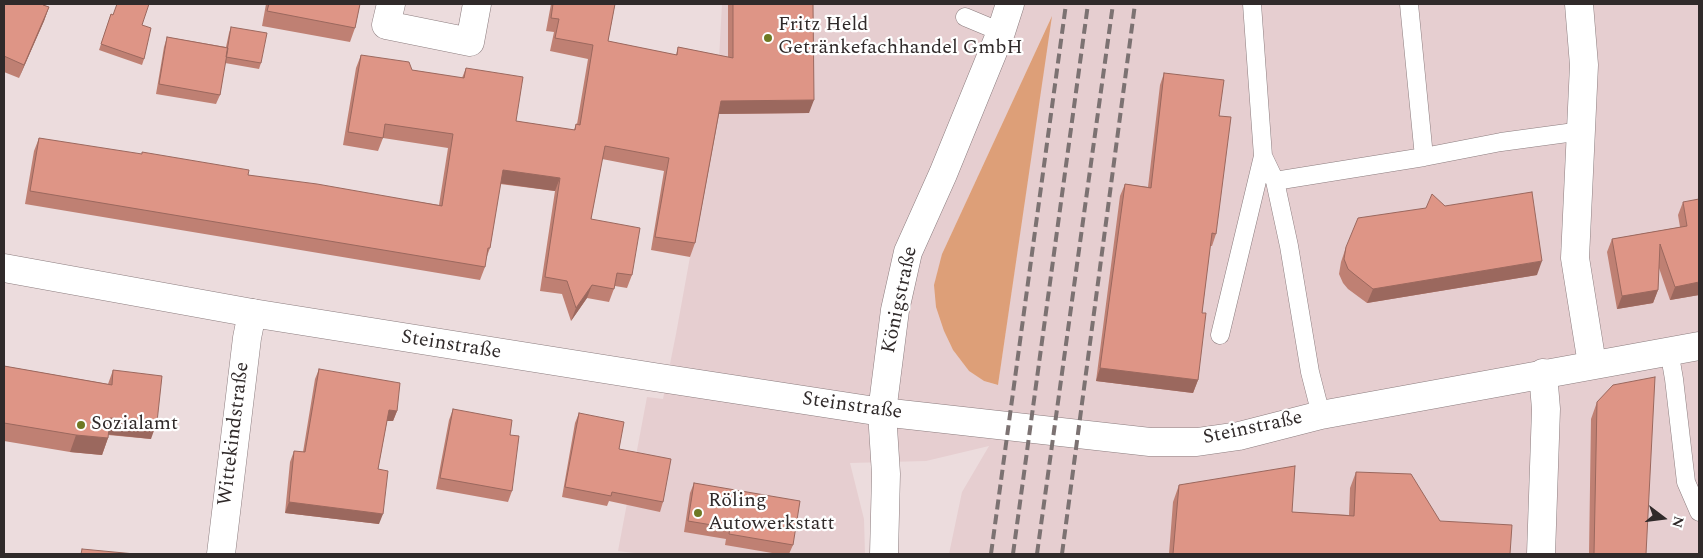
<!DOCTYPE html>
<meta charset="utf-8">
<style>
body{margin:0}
#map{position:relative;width:1703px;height:558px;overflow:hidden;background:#ecdcdd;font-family:Spectral,serif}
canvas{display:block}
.frame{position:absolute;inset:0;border:5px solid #302a2a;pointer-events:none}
.north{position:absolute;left:1638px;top:493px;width:50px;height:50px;-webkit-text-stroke:4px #fff;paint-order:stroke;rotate:105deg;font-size:14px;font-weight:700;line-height:20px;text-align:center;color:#302a2a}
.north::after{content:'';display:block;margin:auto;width:18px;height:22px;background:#302a2a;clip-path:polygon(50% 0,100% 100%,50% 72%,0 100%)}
</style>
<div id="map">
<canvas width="1703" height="558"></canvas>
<div class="frame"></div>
<div class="north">N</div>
</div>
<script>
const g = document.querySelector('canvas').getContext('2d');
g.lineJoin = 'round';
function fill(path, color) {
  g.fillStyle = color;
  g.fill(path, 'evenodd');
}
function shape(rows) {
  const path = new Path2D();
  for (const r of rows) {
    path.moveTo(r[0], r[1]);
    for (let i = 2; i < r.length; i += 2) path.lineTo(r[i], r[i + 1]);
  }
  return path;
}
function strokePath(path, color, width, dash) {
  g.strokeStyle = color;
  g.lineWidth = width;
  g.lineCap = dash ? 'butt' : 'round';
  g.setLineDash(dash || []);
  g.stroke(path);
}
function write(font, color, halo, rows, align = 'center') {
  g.font = font + ' Spectral,serif';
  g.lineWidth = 4.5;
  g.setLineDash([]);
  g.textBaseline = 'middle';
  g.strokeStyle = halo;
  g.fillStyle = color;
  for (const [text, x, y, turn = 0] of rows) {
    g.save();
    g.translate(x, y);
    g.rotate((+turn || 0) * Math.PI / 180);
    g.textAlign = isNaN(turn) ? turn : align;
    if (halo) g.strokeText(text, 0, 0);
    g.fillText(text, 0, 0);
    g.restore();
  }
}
fill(shape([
 [722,4,1699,4,1699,554,949,554,962,492,989,446,926,461,850,463,864,519,865,554,643,554,618,551,647,397,663,399,676,334,716,114],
 [1051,18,998,384,997,385,984,381,969,371,953,350,944,331,942,254]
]), '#e6ced0');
fill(shape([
 [1052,16,998,385,984,381,969,371,953,350,944,331,936,307,934,285,942,254]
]), '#dd9f78');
const service = shape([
 [1252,4,1263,156,1275,181,1289,246,1310,372,1321,415],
 [1409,4,1424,157],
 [965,17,1001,32],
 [1275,181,1424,157,1501,142,1582,131],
 [1220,335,1263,156],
 [1669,350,1674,379,1686,482,1699,512]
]);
const minor = shape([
 [391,4,386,25,470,42,477,4],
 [1579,4,1584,65,1575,258,1592,364],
 [221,554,247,338,252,313],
 [884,554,886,474,882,412,895,310,908,252,943,174,1001,32,1010,4],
 [1541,554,1546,409,1543,373]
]);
const secondary = shape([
 [4,268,252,313,654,377,882,412,1150,442,1197,442,1239,436,1321,415,1699,346]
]);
strokePath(service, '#8c7d7f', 19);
strokePath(minor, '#8c7d7f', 29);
strokePath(secondary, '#8c7d7f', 29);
strokePath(service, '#fff', 18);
strokePath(minor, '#fff', 28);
strokePath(secondary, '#fff', 28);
strokePath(shape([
 [991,554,1066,4],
 [1013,554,1088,4],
 [1037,554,1113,4],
 [1062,554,1135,4]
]), '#7c7272', 4, [10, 5]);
fill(shape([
 [4,4,45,4,44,5,49,7,44,21,19,78,4,72],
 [266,4,360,4,355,28,350,42,262,26],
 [551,4,615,4,608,41,676,55,678,47,728,57,728,4,813,4,809,113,719,114,695,243,690,257,651,250,664,171,602,159,591,219,632,275,627,288,615,286,609,302,587,298,571,321,562,294,540,291,555,191,500,184,490,248,486,259,485,267,480,280,25,204,34,151,39,138,248,175,439,205,448,148,383,138,378,151,343,145,356,68,361,55,412,70,462,78,466,68,516,121,574,130,576,124,577,124,588,59,550,51,554,32,546,31],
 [111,14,142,25,144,59,142,65,99,50],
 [231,27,261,63,259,69,225,63,220,95,216,104,156,94,164,47,167,37,226,47,229,33],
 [1164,73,1219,116,1216,234,1212,246,1210,246,1202,313,1198,380,1193,393,1096,381,1120,196,1125,184,1148,187,1160,85],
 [1683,202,1699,295,1670,300,1659,268,1658,290,1653,303,1617,309,1607,252,1612,239,1680,227,1678,215],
 [1445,206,1537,275,1367,303,1348,289,1343,283,1339,274,1341,262,1346,247],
 [4,366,108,384,113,370,151,439,108,435,108,438,102,455,70,452,4,441],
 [319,369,397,411,393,421,387,421,378,469,379,524,285,513,290,462,294,451,303,452,315,379],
 [1597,402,1646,554,1589,554,1591,419],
 [453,409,510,435,512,491,508,502,436,489,449,420],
 [579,413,619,449,663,502,660,512,609,501,607,506,562,497,575,423],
 [1356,472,1440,521,1510,554,1169,554,1173,502,1179,485,1292,512,1349,515,1350,488],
 [694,483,793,545,789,554,778,554,725,545,726,539,684,532,690,493]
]), '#bf8073');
fill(shape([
 [49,7,44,21,19,78,24,65],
 [814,100,809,113,716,114,721,101],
 [503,170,560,178,555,191,498,183],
 [1542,261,1537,275,1367,303,1373,289],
 [1699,282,1699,295,1670,300,1675,287],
 [592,285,587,298,571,321,576,308],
 [1658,290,1653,303,1617,309,1622,296],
 [1100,368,1198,380,1193,393,1096,381],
 [389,410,397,411,393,421,385,421],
 [110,418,157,422,151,439,104,434],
 [76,435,108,438,102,455,70,452],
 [289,502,383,514,379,524,285,513]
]), '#9b685e');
const building = shape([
 [4,4,44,4,43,5,49,7,24,65,4,56,4,4],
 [117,4,149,4,142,25,151,28,144,59,101,44,111,14,113,15,117,4],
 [269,4,360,4,355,28,267,11,269,4],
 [553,4,615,4,608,41,677,55,678,47,733,58,733,4,813,4,814,100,721,101,695,243,655,237,669,158,605,146,591,219,640,228,632,275,617,273,614,289,592,285,576,308,567,281,545,277,560,178,503,170,490,248,488,248,485,267,30,191,39,138,142,154,142,152,249,170,248,175,317,184,442,206,453,134,385,124,383,138,348,132,361,55,409,62,412,70,464,78,466,68,523,77,516,121,575,130,576,124,580,125,593,45,555,38,559,19,551,18,553,4],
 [231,27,267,33,261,63,226,57,231,27],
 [167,37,228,48,220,95,159,84,167,37],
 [1164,73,1224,80,1219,116,1231,117,1216,234,1212,233,1202,313,1206,313,1198,380,1100,368,1125,184,1151,188,1164,73],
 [1532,192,1542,261,1373,289,1354,274,1348,269,1344,259,1346,247,1358,218,1426,208,1432,194,1445,206,1532,192],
 [1699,199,1699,282,1675,287,1660,244,1658,290,1622,296,1612,239,1687,226,1683,202,1699,199],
 [4,366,112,385,113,370,162,376,157,422,110,418,108,438,76,435,4,423,4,366],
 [319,369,400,383,397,411,389,410,378,469,388,471,383,514,289,502,294,451,305,452,319,369],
 [1655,377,1646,554,1594,554,1597,402,1613,385,1655,377],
 [453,409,512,420,510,435,519,436,512,491,440,478,453,409],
 [579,413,624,422,619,449,671,459,663,502,612,492,611,496,565,487,579,413],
 [1295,466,1292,512,1354,516,1356,472,1411,474,1440,521,1512,525,1510,554,1173,554,1179,485,1295,466],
 [694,483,800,501,793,545,729,534,730,528,688,521,694,483],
 [82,549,135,554,81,554,82,549]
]);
fill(building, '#de9586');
strokePath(building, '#9b685e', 1);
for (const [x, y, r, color] of [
 [768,38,5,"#6e7924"],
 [81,425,5,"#6e7924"],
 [698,513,5,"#6e7924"]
]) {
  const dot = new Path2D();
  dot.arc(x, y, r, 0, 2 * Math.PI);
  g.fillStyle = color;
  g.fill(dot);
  strokePath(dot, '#fff', 2);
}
write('20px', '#302a2a', '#fff', [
 ["Fritz Held",778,26],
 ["Getränkefachhandel GmbH",778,49],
 ["Sozialamt",91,425],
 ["Röling",708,502],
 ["Autowerkstatt",708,525]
], 'left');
write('20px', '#302a2a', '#fff', [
 ["Königstraße",901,300,-78],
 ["Steinstraße",451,346,9],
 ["Steinstraße",852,407,8],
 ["Steinstraße",1253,429,-12],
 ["Wittekindstraße",235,434,-83]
]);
</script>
